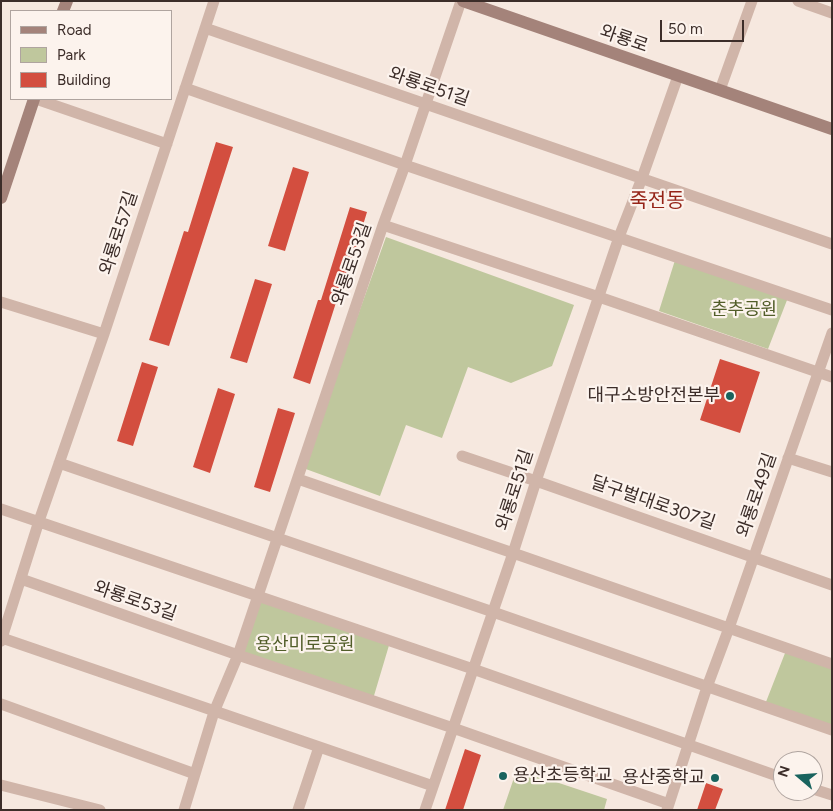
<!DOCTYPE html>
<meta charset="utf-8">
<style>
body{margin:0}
#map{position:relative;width:833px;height:811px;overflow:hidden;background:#f6e8df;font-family:Figtree,sans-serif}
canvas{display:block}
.frame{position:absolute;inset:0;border:2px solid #3c2d29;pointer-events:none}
.legend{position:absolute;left:10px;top:10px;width:162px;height:90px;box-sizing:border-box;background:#fcf3ed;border:1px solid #afa49f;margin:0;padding:6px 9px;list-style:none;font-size:15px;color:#3c2d29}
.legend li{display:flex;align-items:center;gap:10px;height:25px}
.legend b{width:25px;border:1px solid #afa49f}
.north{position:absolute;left:773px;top:751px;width:50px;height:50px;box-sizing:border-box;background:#fcf3ed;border:1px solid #afa49f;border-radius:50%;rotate:288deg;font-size:14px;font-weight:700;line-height:20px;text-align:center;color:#3c2d29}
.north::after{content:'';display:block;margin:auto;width:18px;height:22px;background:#19635e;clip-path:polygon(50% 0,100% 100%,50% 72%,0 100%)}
.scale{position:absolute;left:660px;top:20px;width:84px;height:22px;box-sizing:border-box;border:2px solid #3c2d29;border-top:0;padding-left:6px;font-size:15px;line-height:18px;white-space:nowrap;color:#3c2d29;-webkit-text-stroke:4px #fcf3ed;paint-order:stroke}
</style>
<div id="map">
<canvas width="833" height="811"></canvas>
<div class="frame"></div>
<ul class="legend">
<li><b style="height:6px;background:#a4837a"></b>Road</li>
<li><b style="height:14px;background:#bfc79d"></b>Park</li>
<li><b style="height:14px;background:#d34e3f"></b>Building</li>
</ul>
<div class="north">N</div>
<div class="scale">50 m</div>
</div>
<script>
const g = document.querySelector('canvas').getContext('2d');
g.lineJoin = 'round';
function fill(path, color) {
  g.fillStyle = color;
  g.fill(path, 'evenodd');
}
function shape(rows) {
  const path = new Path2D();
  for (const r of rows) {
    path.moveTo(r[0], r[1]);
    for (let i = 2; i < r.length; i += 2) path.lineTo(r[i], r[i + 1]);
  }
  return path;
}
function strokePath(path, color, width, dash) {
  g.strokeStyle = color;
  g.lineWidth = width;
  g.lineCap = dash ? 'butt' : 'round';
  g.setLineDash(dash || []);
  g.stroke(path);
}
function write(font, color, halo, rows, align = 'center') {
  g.font = font + ' Figtree,"Noto Sans KR",sans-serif';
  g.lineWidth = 4.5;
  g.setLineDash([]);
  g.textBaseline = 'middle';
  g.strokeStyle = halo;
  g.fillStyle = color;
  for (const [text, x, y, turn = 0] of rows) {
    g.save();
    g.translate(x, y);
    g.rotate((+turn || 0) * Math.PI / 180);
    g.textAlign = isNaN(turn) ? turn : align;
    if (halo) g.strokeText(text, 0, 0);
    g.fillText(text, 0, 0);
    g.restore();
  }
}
fill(shape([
 [386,237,574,305,552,366,511,383,468,367,442,438,406,425,380,496,303,468],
 [676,257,789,295,768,349,659,311],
 [262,598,390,642,373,699,242,656],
 [787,648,832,664,832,730,764,707],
 [517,769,607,799,604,810,503,810]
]), '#bfc79d');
fill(shape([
 [216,142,233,147,169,346,149,340,184,231,188,232],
 [293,167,309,172,285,251,268,246],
 [350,207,367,212,343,291,340,290,310,384,293,378,318,300,321,300],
 [255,279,272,284,247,363,230,358],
 [720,359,760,372,740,433,700,420],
 [142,362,158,367,133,446,117,441],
 [218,388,235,394,210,473,193,467],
 [278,408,295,413,270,492,254,487],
 [465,749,481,755,463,810,445,810],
 [706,783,723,789,715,810,697,810]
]), '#d34e3f');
strokePath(shape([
 [798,1,832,13],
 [205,28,832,244],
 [185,88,405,165,832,310],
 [720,90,752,1],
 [36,99,167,144],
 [383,225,599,297,832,377],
 [1,302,104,334],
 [462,456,536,481,832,585],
 [788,458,832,472],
 [59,463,493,612,832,730],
 [298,479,513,553,832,664],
 [1,509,473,669,783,778],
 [21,579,238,655,453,728,669,804],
 [2,638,433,786],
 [1,641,39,521,104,334,214,1],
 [1,704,195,774],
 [1,785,100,810],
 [813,789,832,795],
 [184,810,214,712,238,655,383,225,405,165,461,1],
 [298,810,319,747],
 [425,810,513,553,536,481,619,237,642,178,678,76],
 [667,810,707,687,729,628,832,333]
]), '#d0b5a9', 11);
strokePath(shape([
 [463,1,832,129],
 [63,11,67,1],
 [1,198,34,99]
]), '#a4837a', 12);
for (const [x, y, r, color] of [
 [730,396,5,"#19635e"],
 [503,776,5,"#19635e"],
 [715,778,5,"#19635e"]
]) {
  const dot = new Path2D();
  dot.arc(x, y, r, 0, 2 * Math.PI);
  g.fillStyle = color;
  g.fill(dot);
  strokePath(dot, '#fcf3ed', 2);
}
write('18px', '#3c2d29', '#fcf3ed', [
 ["와룡로",624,39,19],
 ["와룡로51길",429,87,19],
 ["와룡로57길",119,233,-72],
 ["와룡로53길",352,264,-71],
 ["와룡로51길",515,490,-72],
 ["와룡로49길",757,495,-71],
 ["달구벌대로307길",653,503,19],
 ["와룡로53길",135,601,19]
]);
write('18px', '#525e2a', '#fcf3ed', [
 ["춘추공원",744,310],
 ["용산미로공원",305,645]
]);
write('18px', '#3c2d29', '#fcf3ed', [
 ["대구소방안전본부",720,396],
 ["용산초등학교",513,776,"left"],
 ["용산중학교",705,778]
], 'right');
write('20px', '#952418', '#fcf3ed', [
 ["죽전동",657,201]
]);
</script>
